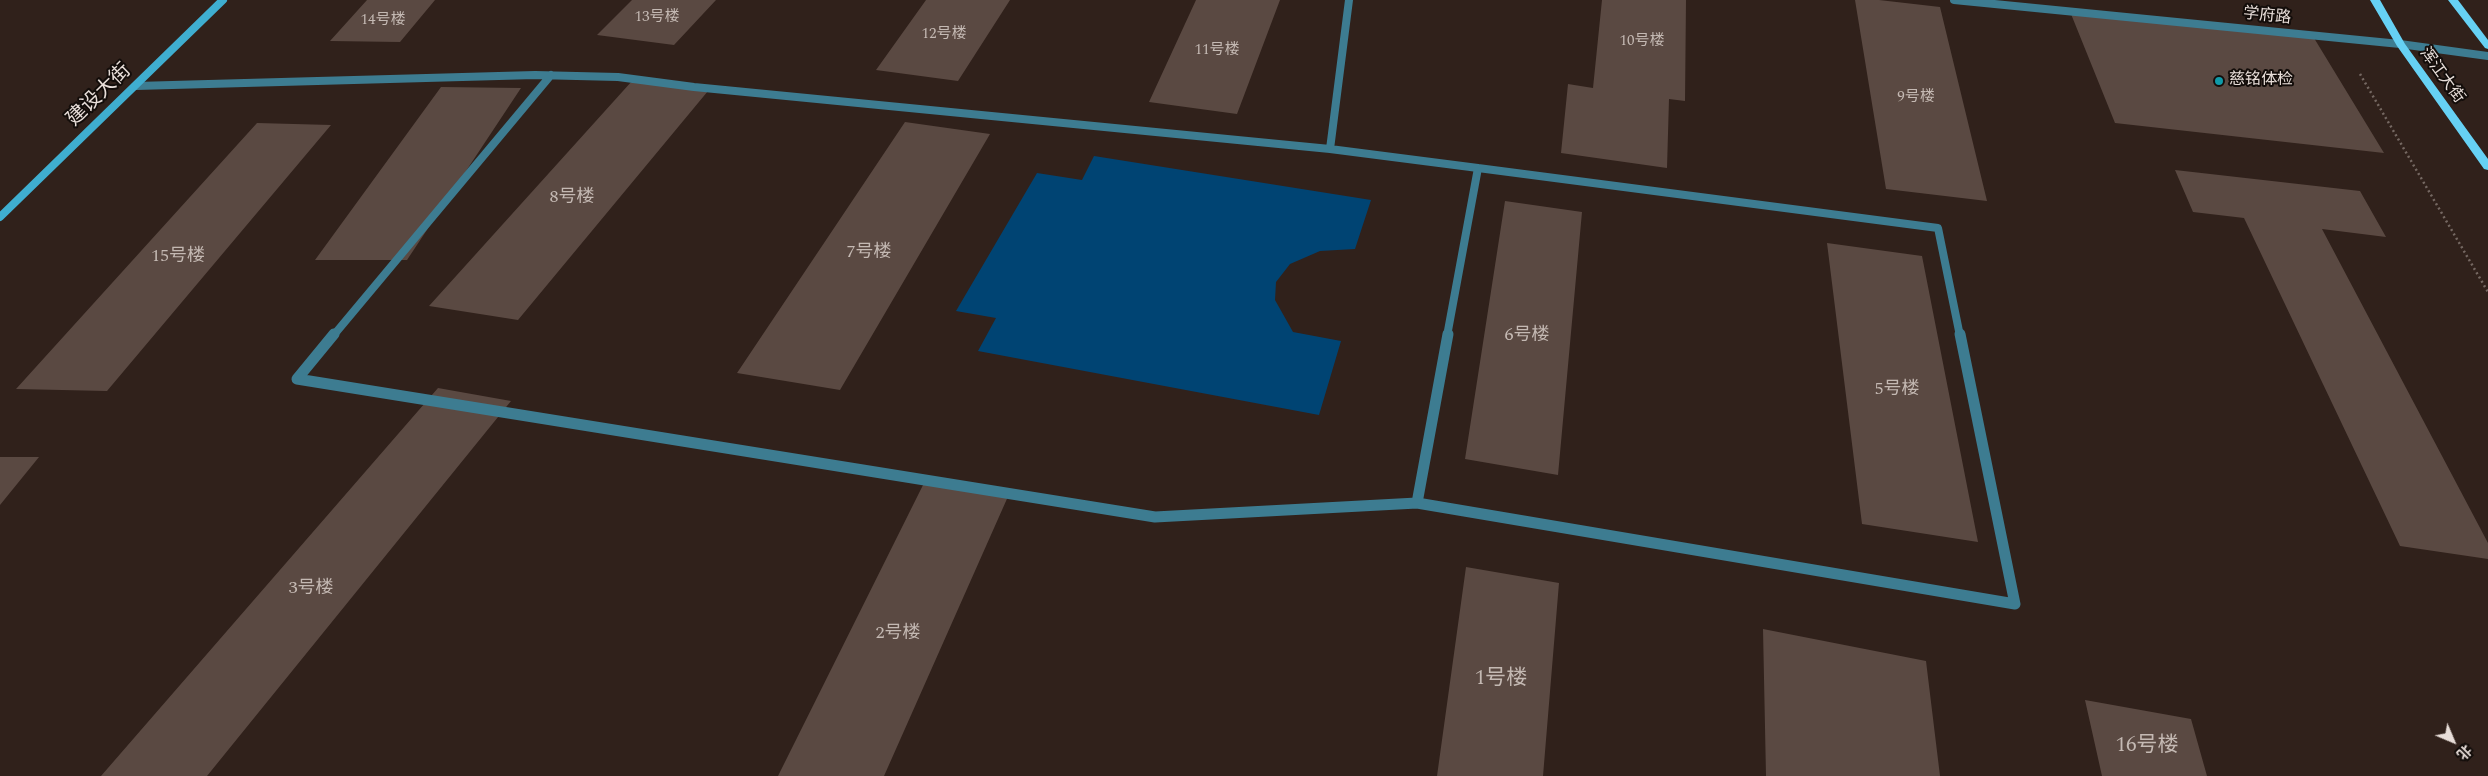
<!DOCTYPE html>
<meta charset="utf-8">
<style>
body{margin:0}
#map{position:relative;width:2488px;height:776px;overflow:hidden;background:#30211b;font-family:Spectral,"Noto Sans SC",serif}
canvas{display:block}
.north{position:absolute;left:2428px;top:716px;width:50px;height:50px;-webkit-text-stroke:4px #130d0a;paint-order:stroke;rotate:135deg;font-size:14px;font-weight:700;line-height:20px;text-align:center;color:#e8ded9}
.north::after{content:'';display:block;margin:auto;width:18px;height:22px;background:#e8ded9;clip-path:polygon(50% 0,100% 100%,50% 72%,0 100%)}
</style>
<div id="map">
<canvas width="2488" height="776"></canvas>
<div class="north">北</div>
</div>
<script>
const g = document.querySelector('canvas').getContext('2d');
g.lineJoin = 'round';
function fill(path, color) {
  g.fillStyle = color;
  g.fill(path, 'evenodd');
}
function shape(rows) {
  const path = new Path2D();
  for (const r of rows) {
    path.moveTo(r[0], r[1]);
    for (let i = 2; i < r.length; i += 2) path.lineTo(r[i], r[i + 1]);
  }
  return path;
}
function strokePath(path, color, width, dash) {
  g.strokeStyle = color;
  g.lineWidth = width;
  g.lineCap = dash ? 'butt' : 'round';
  g.setLineDash(dash || []);
  g.stroke(path);
}
function write(font, color, halo, rows, align = 'center') {
  g.font = font + ' Spectral,"Noto Sans SC",serif';
  g.lineWidth = 4;
  g.setLineDash([]);
  g.textBaseline = 'middle';
  g.strokeStyle = halo;
  g.fillStyle = color;
  for (const [text, x, y, turn = 0] of rows) {
    g.save();
    g.translate(x, y);
    g.rotate((+turn || 0) * Math.PI / 180);
    g.textAlign = isNaN(turn) ? turn : align;
    if (halo) g.strokeText(text, 0, 0);
    g.fillText(text, 0, 0);
    g.restore();
  }
}
fill(shape([
 [1094,156,1371,200,1355,249,1320,251,1290,264,1276,282,1275,300,1293,332,1341,341,1319,415,978,351,996,318,956,311,1037,173,1082,180]
]), '#004473');
fill(shape([
 [367,0,435,0,400,42,330,41],
 [632,0,716,0,674,45,597,35],
 [926,0,1010,0,958,81,876,70],
 [1196,0,1280,0,1237,114,1149,102],
 [1602,0,1686,0,1685,101,1669,99,1667,168,1561,153,1568,84,1593,88],
 [1855,0,1879,0,1940,7,1987,201,1886,189],
 [2071,14,2314,38,2384,153,2115,123],
 [632,81,708,91,518,320,429,306],
 [441,87,521,88,407,260,315,260],
 [905,122,990,134,840,390,737,373],
 [257,123,331,125,107,391,16,389],
 [2175,170,2360,191,2386,237,2322,229,2488,543,2488,559,2400,546,2244,218,2193,212],
 [1505,201,1582,212,1558,475,1465,459],
 [1827,243,1922,256,1978,542,1862,524],
 [438,388,511,401,207,776,101,776],
 [0,457,39,457,0,505],
 [927,477,1010,492,884,776,778,776],
 [1466,567,1559,583,1543,776,1437,776],
 [1763,629,1926,661,1940,776,1766,776],
 [2085,700,2191,719,2207,776,2102,776]
]), '#5a4942');
strokePath(shape([
 [2360,74,2488,292]
]), '#756862', 2.5, [2, 3]);
strokePath(shape([
 [136,86,535,75,618,77,694,87,1330,149,1349,0],
 [1330,149,1478,168],
 [1478,168,1938,228,1960,336],
 [333,336,551,75],
 [1447,336,1478,168]
]), '#3d7c91', 8);
strokePath(shape([
 [334,334,297,379,1155,517,1417,503],
 [1448,334,1417,503,2015,604,1960,334]
]), '#3d7c91', 11);
strokePath(shape([
 [1954,0,2400,44,2488,56]
]), '#3d7c91', 8);
strokePath(shape([
 [0,217,223,0]
]), '#3faed0', 8);
fill(shape([
 [2370,0,2380,0,2405,44,2488,159,2488,170,2484,169,2397,46,2370,0],
 [2448,0,2458,0,2488,40,2488,49,2485,48,2448,0]
]), '#66d1f4');
for (const [x, y, r, color] of [
 [2219,81,5,"#0f9aa8"]
]) {
  const dot = new Path2D();
  dot.arc(x, y, r, 0, 2 * Math.PI);
  g.fillStyle = color;
  g.fill(dot);
  strokePath(dot, '#130d0a', 2);
}
write('15px', '#c4b9b3', null, [
 ["13号楼",657,18],
 ["14号楼",383,21],
 ["12号楼",944,35],
 ["10号楼",1642,42],
 ["11号楼",1217,51],
 ["9号楼",1916,98]
]);
write('16px', '#e8ded9', '#130d0a', [
 ["学府路",2267,17,6],
 ["浑江大街",2441,76,54]
]);
write('16px', '#e8ded9', '#130d0a', [
 ["慈铭体检",2229,81]
], 'left');
write('18px', '#c4b9b3', null, [
 ["8号楼",572,198],
 ["7号楼",869,253],
 ["15号楼",178,257],
 ["6号楼",1527,336],
 ["5号楼",1897,390],
 ["3号楼",311,589],
 ["2号楼",898,634]
]);
write('20px', '#e8ded9', '#130d0a', [
 ["建设大街",100,96,-44]
]);
write('21px', '#c4b9b3', null, [
 ["1号楼",1501,680],
 ["16号楼",2147,747]
]);
</script>
